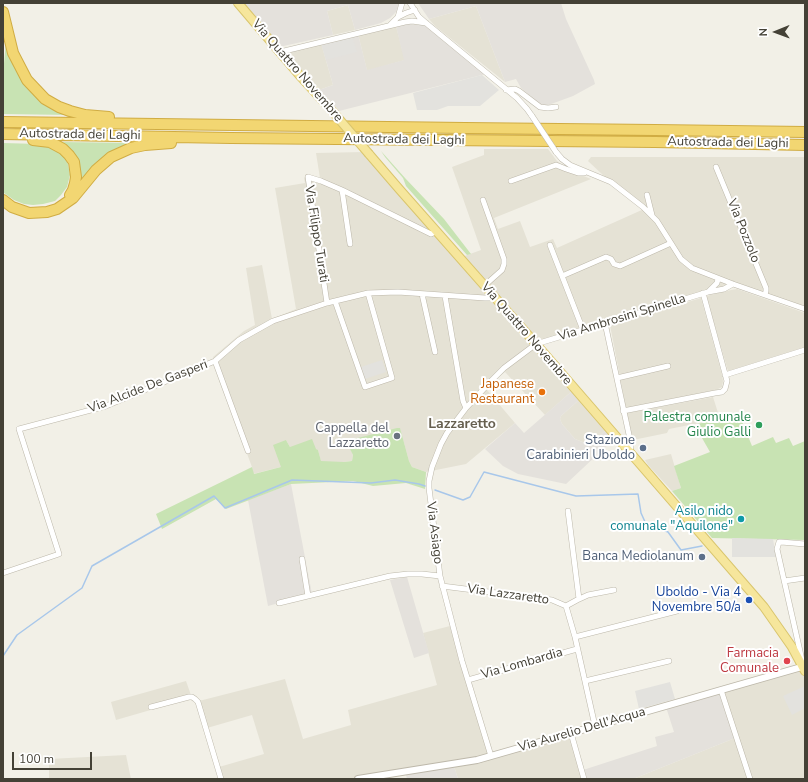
<!DOCTYPE html>
<style>
body{margin:0}
#map{position:relative;width:808px;height:782px;overflow:hidden;background:#f2f0e7;font-family:"Nunito Sans",sans-serif}
canvas{display:block}
.frame{position:absolute;inset:0;border:4px solid #444136;pointer-events:none}
.north{position:absolute;left:756px;top:12px;width:40px;height:40px;-webkit-text-stroke:3px #fff;paint-order:stroke;rotate:269deg;font-size:11px;font-weight:700;line-height:16px;text-align:center;color:#444136}
.north::after{content:'';display:block;margin:auto;width:14px;height:18px;background:#444136;clip-path:polygon(50% 0,100% 100%,50% 72%,0 100%)}
.scale{position:absolute;left:12px;top:752px;width:80px;height:18px;box-sizing:border-box;border:2px solid #444136;border-top:0;padding-left:5px;font-size:12px;line-height:14px;white-space:nowrap;color:#444136;-webkit-text-stroke:3px #fff;paint-order:stroke}
</style>
<div id="map">
<canvas width="808" height="782"></canvas>
<div class="frame"></div>
<div class="north">N</div>
<div class="scale">100 m</div>
</div>
<script>
const g = document.querySelector('canvas').getContext('2d');
g.lineJoin = 'round';
function fill(path, color) {
  g.fillStyle = color;
  g.fill(path, 'evenodd');
}
function shape(rows) {
  const path = new Path2D();
  for (const r of rows) {
    path.moveTo(r[0], r[1]);
    for (let i = 2; i < r.length; i += 2) path.lineTo(r[i], r[i + 1]);
  }
  return path;
}
function strokePath(path, color, width, dash) {
  g.strokeStyle = color;
  g.lineWidth = width;
  g.lineCap = dash ? 'butt' : 'round';
  g.setLineDash(dash || []);
  g.stroke(path);
}
function write(font, color, halo, rows, align = 'center') {
  g.font = font + ' "Nunito Sans",sans-serif';
  g.lineWidth = 4;
  g.setLineDash([]);
  g.textBaseline = 'middle';
  g.strokeStyle = halo;
  g.fillStyle = color;
  for (const [text, x, y, turn = 0] of rows) {
    g.save();
    g.translate(x, y);
    g.rotate((+turn || 0) * Math.PI / 180);
    g.textAlign = isNaN(turn) ? turn : align;
    if (halo) g.strokeText(text, 0, 0);
    g.fillText(text, 0, 0);
    g.restore();
  }
}
fill(shape([
 [348,5,355,30,333,35,327,11],
 [476,6,505,82,435,26,429,19],
 [396,26,405,60,367,71,358,34],
 [321,43,333,85,316,91,282,52],
 [484,149,548,149,557,161,571,171,591,179,494,218,498,229,520,221,530,247,553,239,557,248,644,209,651,215,683,262,731,285,538,342,462,257,481,250,452,167,484,155],
 [364,152,572,391,545,415,505,372,494,381,487,390,515,423,466,464,426,472,412,467,409,461,400,429,347,441,353,455,352,461,344,462,321,462,318,450,290,447,286,440,281,467,253,474,252,467,215,368,213,357,244,331,255,325,246,268,262,265,272,319,296,309,275,188,305,183,304,178,306,174,320,178,316,153],
 [591,157,805,157,805,308,699,270,683,259,659,222,616,183,605,177,588,161],
 [737,289,805,313,805,347,728,371,706,296,731,290],
 [701,298,722,375,723,381,722,387,716,390,626,408,610,325],
 [713,397,720,419,669,429,667,433,633,440,627,413],
 [579,400,606,430,591,443,585,443,575,439,562,424,560,419,561,416],
 [671,454,681,488,672,491,648,465,645,460],
 [450,626,489,755,475,758,351,779,223,779,219,767,264,754,252,715,207,728,199,701,285,679,303,739,351,725,348,710,437,685,423,633],
 [802,669,805,676,805,779,633,779,735,738,720,692],
 [186,681,192,698,116,720,111,702],
 [570,735,583,779,458,779,454,766],
 [126,755,131,779,49,779,49,759]
]), '#e5e2d5');
fill(shape([
 [244,3,399,3,396,12,390,18,381,23,355,30,348,5,327,11,333,35,279,47],
 [418,3,561,3,566,19,594,80,595,84,573,96,554,103,548,105,541,105,521,88,516,79,505,82,476,6,429,19],
 [407,24,425,25,486,74,335,112,316,91,333,85,321,43,358,34,367,70,404,60,396,26],
 [572,391,579,400,561,416,560,419,562,424,575,439,585,443,591,443,606,430,614,439,566,484,518,474,503,466,485,449,515,423,524,433],
 [291,484,312,594,268,606,248,500],
 [407,577,429,653,414,658,390,580],
 [720,692,735,738,633,779,586,779,583,770,657,746,655,737,674,732,666,707],
 [454,766,458,779,407,779,406,775]
]), '#e4e1dc');
fill(shape([
 [6,41,16,66,69,115,3,114,3,75],
 [60,142,133,143,78,187,78,182,60,144],
 [3,143,38,144,54,149,63,155,68,164,70,175,67,187,61,195,55,201,43,204,33,205,24,204,14,200,4,193,3,191],
 [381,151,405,178,444,219,471,254,467,255,406,186,403,178,385,157],
 [739,414,752,446,773,437,776,443,789,438,793,446,805,441,805,540,712,538,672,491,681,488,674,466,710,452,698,431,697,424,720,419],
 [397,428,400,428,409,461,412,467,426,472,425,489,406,483,373,486,353,481,291,484,226,509,216,499,162,529,156,514,252,467,254,474,281,467,273,445,286,440,290,447,312,439,316,449,318,450,321,461,344,462,352,461,353,455,346,441]
]), '#c8e3b3');
fill(shape([
 [352,36,357,52,326,60,321,43],
 [482,75,499,90,480,106,448,106,437,110,417,110,413,93],
 [382,360,386,372,365,379,361,367],
 [732,538,773,539,776,557,732,557],
 [670,682,675,699,639,709,635,691],
 [805,686,805,708,792,715,783,696]
]), '#e3e2de');
strokePath(shape([
 [435,490,463,500,470,497,484,472,576,496,638,494,641,513,646,524,668,532,681,550,702,546],
 [3,656,17,635,82,588,92,566,214,496,225,508,292,480,371,483,395,480,419,484,425,486]
]), '#a8c7ea', 1.5);
const minor = shape([
 [410,3,419,17,426,23,517,98,527,109,532,116],
 [398,17,402,3],
 [390,25,398,17,406,13,415,10],
 [280,52,405,22,412,21,426,23],
 [506,90,515,89,519,91,540,107,548,108,556,107],
 [556,152,562,159,570,165,611,182,643,207,657,221,681,259,692,268,733,284,805,309],
 [716,167,766,288,766,291,765,295],
 [511,181,556,165,566,169,578,173,584,173],
 [342,190,350,244],
 [647,195,652,215],
 [483,200,504,259,504,264,502,270,484,286],
 [550,245,583,330],
 [562,276,606,257,611,259,614,264,620,266,671,243],
 [709,291,717,283,718,279],
 [422,294,435,352],
 [445,296,463,401,466,408],
 [335,301,365,387,392,378,368,293],
 [327,303,308,177,321,181,342,190,431,234,437,231],
 [605,323,631,444,631,447,628,451],
 [215,361,248,451],
 [725,375,805,350],
 [617,378,668,366],
 [623,411,715,393,722,392,725,389,727,381,703,293],
 [568,511,579,599],
 [302,559,308,596],
 [3,573,59,554,19,429,106,406,215,361,239,340,273,321,327,303,368,293,398,292,485,298,489,298,493,296],
 [784,581,805,578],
 [442,586,552,600,566,606,575,637,595,726],
 [279,603,390,576,408,574,422,574,440,576],
 [566,606,577,600,588,595,614,590],
 [575,637,677,611],
 [802,660,777,549,779,542,781,542,805,544],
 [468,680,577,649],
 [585,681,669,661],
 [721,690,750,779],
 [151,707,189,697,192,697,195,699,198,702,221,779],
 [571,733,584,779],
 [491,756,462,661,440,576,429,488,429,481,432,467,441,444,447,433,466,408,492,380,504,368,536,344,708,292,724,289,733,284]
]);
const tertiary = shape([
 [358,779,477,760,491,756,805,666]
]);
const primary = shape([
 [238,3,301,77,333,112],
 [369,154,400,190,536,344,764,607,792,647,805,671]
]);
const motorway = shape([
 [3,12,13,53,27,80,45,99,59,107,70,111,85,115,109,117],
 [3,122,465,128,655,130,805,132],
 [3,134,231,138,655,142,805,145],
 [33,140,50,142,63,149,69,155,74,162,76,177,75,183,73,190,70,195],
 [3,200,12,207,29,213,47,212,57,209,73,198,96,170,111,157,131,148,145,145,171,143]
]);
strokePath(minor, '#bdb8aa', 6);
strokePath(tertiary, '#bdb8aa', 8);
strokePath(primary, '#d9c56d', 10);
strokePath(motorway, '#d0ac43', 12);
strokePath(minor, '#fff', 5);
strokePath(tertiary, '#fff', 6);
strokePath(primary, '#f6e69c', 8);
strokePath(motorway, '#f2d672', 10);
const minorBridge = shape([
 [532,116,556,152]
]);
const primaryBridge = shape([
 [333,112,369,154]
]);
strokePath(minorBridge, '#bdb8aa', 6, []);
strokePath(primaryBridge, '#d9c56d', 10, []);
strokePath(minorBridge, '#fff', 5);
strokePath(primaryBridge, '#f6e69c', 8);
for (const [x, y, r, color] of [
 [542,392,4,"#e8710a"],
 [759,425,4,"#2e9e5b"],
 [397,436,4,"#6b7280"],
 [643,448,4,"#5c6f8a"],
 [741,519,4,"#0f9aa8"],
 [702,557,4,"#5c6f8a"],
 [749,600,4,"#1a4fb4"],
 [787,661,4,"#e0444e"]
]) {
  const dot = new Path2D();
  dot.arc(x, y, r, 0, 2 * Math.PI);
  g.fillStyle = color;
  g.fill(dot);
  strokePath(dot, '#fff', 1.5);
}
write('13px', '#444136', '#fff', [
 ["Via Quattro Novembre",297,71,49],
 ["Autostrada dei Laghi",80,135,1],
 ["Autostrada dei Laghi",404,140,1],
 ["Autostrada dei Laghi",728,143,1],
 ["Via Pozzolo",743,231,68],
 ["Via Filippo Turati",316,234,81],
 ["Via Ambrosini Spinella",622,318,-17],
 ["Via Quattro Novembre",526,334,49],
 ["Via Alcide De Gasperi",148,387,-21],
 ["Via Asiago",434,533,83],
 ["Via Lazzaretto",508,595,8],
 ["Via Lombardia",522,664,-16],
 ["Via Aurelio Dell'Acqua",582,730,-16]
]);
write('13px', '#c56008', '#fff', [
 ["Japanese",534,385],
 ["Restaurant",534,400]
], 'right');
write('13px', '#27864d', '#fff', [
 ["Palestra comunale",751,418],
 ["Giulio Galli",751,433]
], 'right');
write('13px', '#5b616d', '#fff', [
 ["Cappella del",389,429],
 ["Lazzaretto",389,444]
], 'right');
write('13px', '#4e5e75', '#fff', [
 ["Stazione",635,441],
 ["Carabinieri Uboldo",635,456],
 ["Banca Mediolanum",694,557]
], 'right');
write('13px', '#0d838f', '#fff', [
 ["Asilo nido",733,512],
 ["comunale \"Aquilone\"",733,527]
], 'right');
write('13px', '#164399', '#fff', [
 ["Uboldo - Via 4",741,593],
 ["Novembre 50/a",741,608]
], 'right');
write('13px', '#be3a42', '#fff', [
 ["Farmacia",779,654],
 ["Comunale",779,669]
], 'right');
write('bold 14px', '#665f4f', '#fff', [
 ["Lazzaretto",462,425]
]);
</script>
